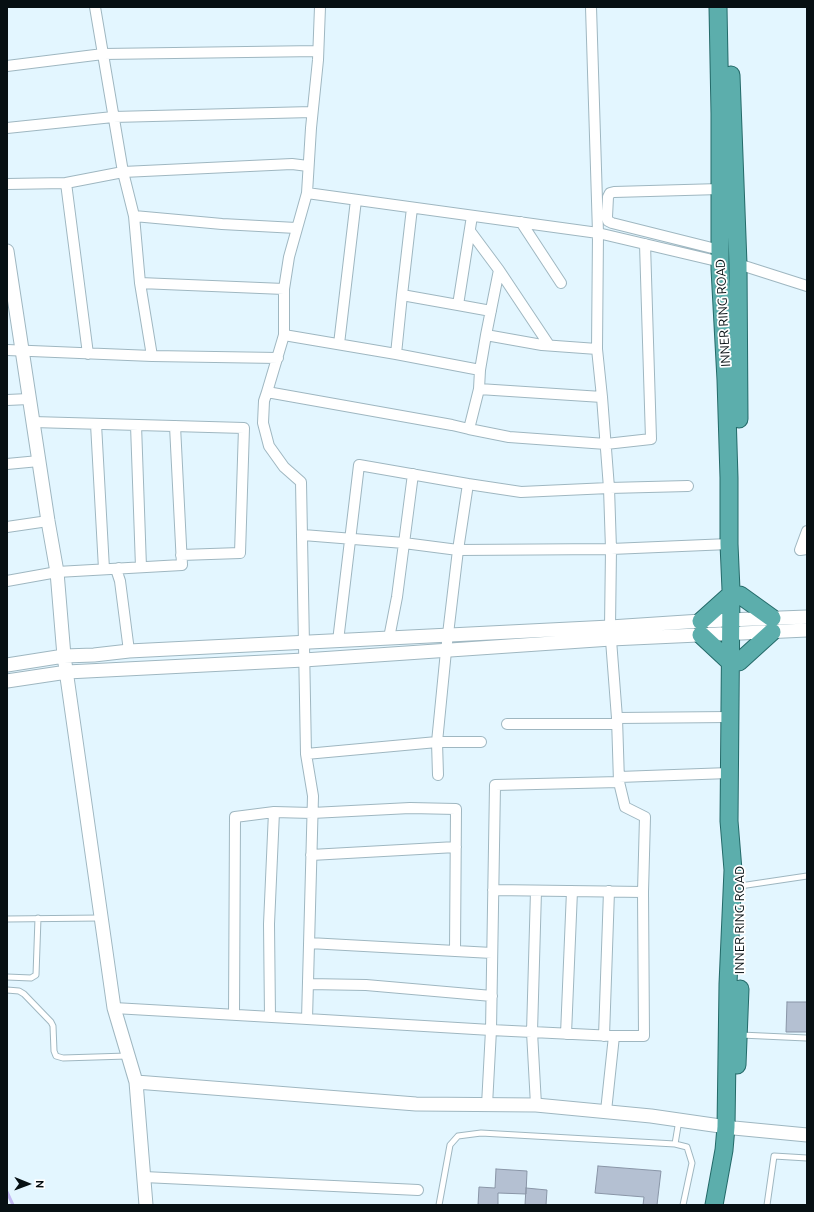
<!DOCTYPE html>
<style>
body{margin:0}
#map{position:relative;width:814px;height:1212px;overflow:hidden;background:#e3f6ff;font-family:Ubuntu,sans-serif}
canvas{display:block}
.frame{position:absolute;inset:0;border:8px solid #071013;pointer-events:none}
.north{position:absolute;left:8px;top:1164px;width:40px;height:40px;-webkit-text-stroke:3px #fff;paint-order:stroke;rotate:91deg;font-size:11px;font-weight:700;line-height:16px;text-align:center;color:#071013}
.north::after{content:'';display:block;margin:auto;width:14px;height:18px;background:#071013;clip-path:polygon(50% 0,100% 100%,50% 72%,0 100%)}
</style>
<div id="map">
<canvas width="814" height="1212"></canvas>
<div class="frame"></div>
<div class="north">N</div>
</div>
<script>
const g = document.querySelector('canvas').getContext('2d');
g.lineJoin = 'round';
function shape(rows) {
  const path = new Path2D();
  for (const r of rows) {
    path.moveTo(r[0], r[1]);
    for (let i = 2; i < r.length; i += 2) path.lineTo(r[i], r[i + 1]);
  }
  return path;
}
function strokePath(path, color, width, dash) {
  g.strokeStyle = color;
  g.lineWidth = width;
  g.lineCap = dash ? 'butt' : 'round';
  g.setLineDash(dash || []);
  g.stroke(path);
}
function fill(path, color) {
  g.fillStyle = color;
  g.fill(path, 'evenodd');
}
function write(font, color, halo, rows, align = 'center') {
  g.font = font + ' Ubuntu,sans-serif';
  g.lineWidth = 3.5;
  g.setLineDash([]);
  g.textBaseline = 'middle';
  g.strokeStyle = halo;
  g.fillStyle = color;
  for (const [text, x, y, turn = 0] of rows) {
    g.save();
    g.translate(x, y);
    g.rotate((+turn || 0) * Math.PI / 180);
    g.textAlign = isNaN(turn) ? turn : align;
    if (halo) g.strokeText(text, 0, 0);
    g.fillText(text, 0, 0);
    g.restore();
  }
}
strokePath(shape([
 [7,1192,13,1205]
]), '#c4bbf4', 3);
const building = shape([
 [787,1002,807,1002,807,1032,786,1032,787,1002],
 [598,1166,661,1171,657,1205,643,1205,644,1197,595,1193,598,1166],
 [496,1169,527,1171,526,1194,498,1193,498,1205,478,1205,479,1187,495,1188,496,1169],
 [526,1188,547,1190,546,1205,525,1205,526,1188]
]);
fill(building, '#b4c0d2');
strokePath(building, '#8995a7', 1);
const service = shape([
 [740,886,807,876],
 [7,919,100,918],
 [7,977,31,978,36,975,38,918],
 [7,990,19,991,24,994,51,1022,53,1026,54,1051,56,1056,63,1058,127,1056],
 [741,1035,806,1038],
 [675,1144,679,1120],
 [439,1205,450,1145,458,1136,481,1133,675,1144,687,1147,692,1163,683,1205],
 [767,1205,774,1156,807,1158]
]);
const minor = shape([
 [95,7,123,172,134,216,140,283,152,356,278,358],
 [591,7,598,233,597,349,602,397,609,488,611,549,610,627,617,718,619,782,495,785,491,1030,614,1036,606,1111],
 [7,66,103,54,318,51],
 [7,128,113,117,312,112],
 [7,184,66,183],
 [720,189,614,192,610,193,608,197,607,217,608,221,612,223,720,250],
 [307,193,311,128,318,60,320,7],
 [412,208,402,295,458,305,472,216],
 [134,216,222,224,296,228],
 [521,222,561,283],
 [470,231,499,270,486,335],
 [738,264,807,286],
 [499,270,549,345],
 [140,283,284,289],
 [458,305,491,311],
 [284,335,396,354,402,295],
 [339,344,356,200],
 [7,350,152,356],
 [88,354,66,183,123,172,292,164,308,166],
 [396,354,480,370],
 [479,389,602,397],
 [267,392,284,335,284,289,289,257,307,193,598,233,721,262],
 [7,400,29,399],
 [33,422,244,428,240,553,181,555],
 [96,424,104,569],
 [136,425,141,567],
 [469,429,509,437,606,444,651,439,645,244],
 [7,464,39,461],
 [7,527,48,521],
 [807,531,800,550,807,549],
 [303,535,404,543,458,550,611,549,729,544],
 [119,568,116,569,120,581,129,651],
 [7,581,57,572,182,565,175,426],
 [389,638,397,597,413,474],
 [338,641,359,465,468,484],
 [617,718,730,717],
 [507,724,617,724],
 [481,742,437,742,306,754,301,482,284,467,269,446,263,423,264,401,267,392,452,425,469,429,479,389,480,370,486,335,542,345,597,349],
 [306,754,313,796,307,1019,491,1030,487,1105],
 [438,775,437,742,446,651,458,550,468,484,521,492,609,488,688,486],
 [619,777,729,773],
 [311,855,456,847],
 [493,890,643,892,645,817,625,807,619,782],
 [536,891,532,1032,536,1105],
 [309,943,492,953],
 [308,984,366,985,492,996],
 [114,1008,307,1019],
 [234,1015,235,817,274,812],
 [270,1017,269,924,274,812,312,813,410,808,456,809,455,951],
 [566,1034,572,891],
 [604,1036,609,891],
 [614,1036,644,1036,643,892],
 [144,1177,418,1190]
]);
const tertiary = shape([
 [7,251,48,521,57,572,64,656,114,1008,136,1082,146,1205],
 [7,665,64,656,94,655,129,651,610,627,701,621,807,617],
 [7,681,67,672,304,660,611,639,807,630],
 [136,1082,416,1104,536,1105,651,1116,734,1128,807,1135]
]);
const trunk = shape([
 [731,75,738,264,739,419],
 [740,595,772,618],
 [701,621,731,594],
 [701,635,730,662],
 [739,662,772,632],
 [737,1065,740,989],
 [714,1205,724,1150,726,1127,728,984,733,870,729,821,731,590,729,544,729,478,726,380,720,269,720,114,718,7]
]);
strokePath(service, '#9fb7c1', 7);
strokePath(minor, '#9fb7c1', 12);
strokePath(tertiary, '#9fb7c1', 15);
strokePath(trunk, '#246a69', 19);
strokePath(service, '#fff', 5);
strokePath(minor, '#fff', 10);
strokePath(tertiary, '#fff', 13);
strokePath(trunk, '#5caeac', 17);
write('13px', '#071013', '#fff', [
 ["INNER RING ROAD",723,313,-93],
 ["INNER RING ROAD",740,920,-90]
]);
</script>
